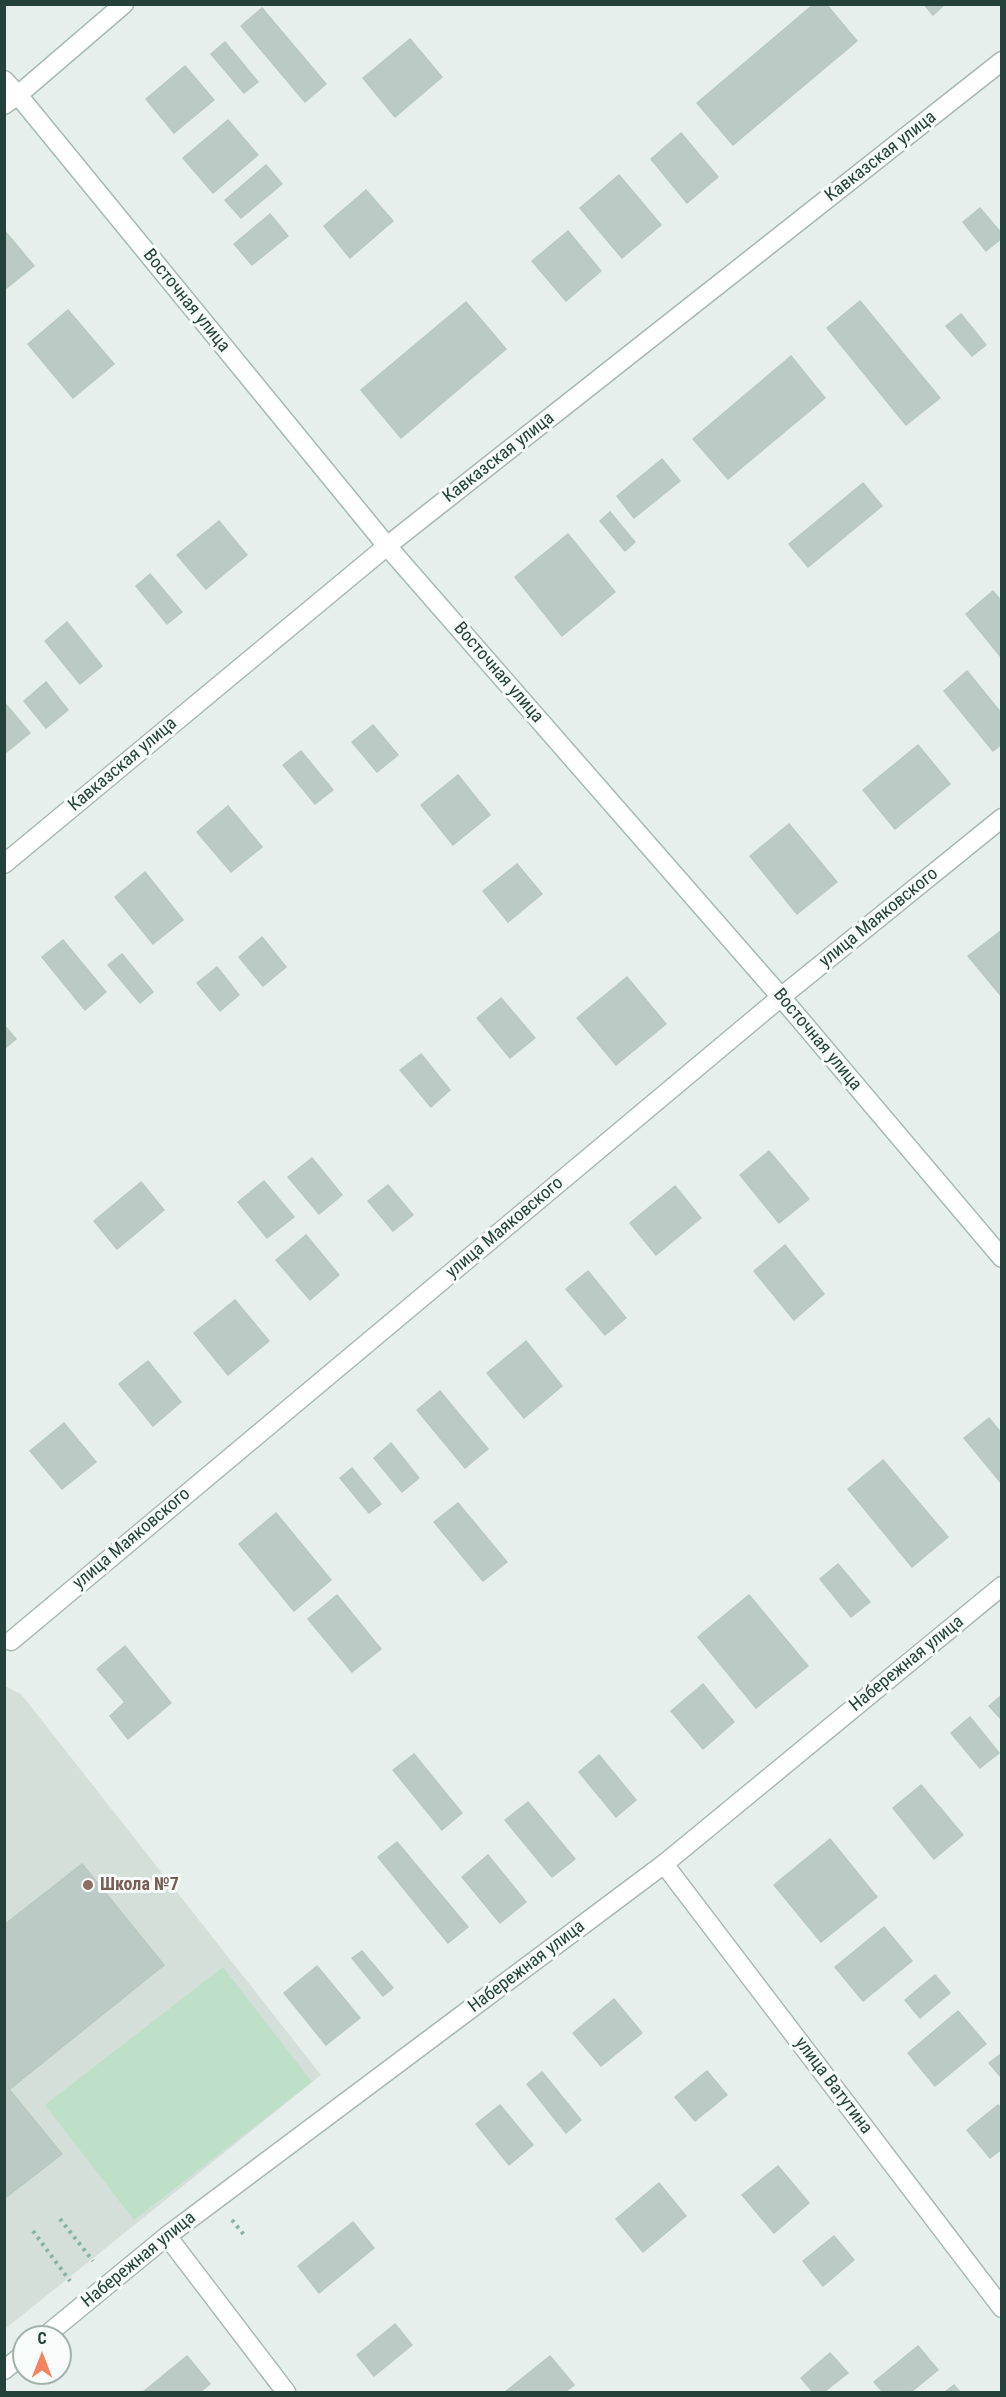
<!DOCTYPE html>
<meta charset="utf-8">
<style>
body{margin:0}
#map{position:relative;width:1006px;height:2397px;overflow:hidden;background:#e6efeb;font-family:"Roboto Condensed",sans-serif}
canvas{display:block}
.frame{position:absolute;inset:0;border:6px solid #24423a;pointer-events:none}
.north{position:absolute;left:12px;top:2325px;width:60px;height:60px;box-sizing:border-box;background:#f7fbf9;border:2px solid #a3b1ad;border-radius:50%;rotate:0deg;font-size:16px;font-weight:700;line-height:24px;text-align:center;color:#24423a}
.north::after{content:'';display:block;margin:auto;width:21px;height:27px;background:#f4845f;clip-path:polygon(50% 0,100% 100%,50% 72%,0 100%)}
</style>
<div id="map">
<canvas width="1006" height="2397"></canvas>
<div class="frame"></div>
<div class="north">С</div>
</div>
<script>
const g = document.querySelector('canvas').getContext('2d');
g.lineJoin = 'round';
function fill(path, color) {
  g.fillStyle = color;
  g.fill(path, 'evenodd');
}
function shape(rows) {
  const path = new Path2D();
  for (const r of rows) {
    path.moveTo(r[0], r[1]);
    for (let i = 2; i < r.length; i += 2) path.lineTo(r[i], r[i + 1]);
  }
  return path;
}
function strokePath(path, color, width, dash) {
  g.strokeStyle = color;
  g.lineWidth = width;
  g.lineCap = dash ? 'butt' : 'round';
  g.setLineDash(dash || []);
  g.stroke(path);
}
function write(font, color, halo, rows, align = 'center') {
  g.font = font + ' "Roboto Condensed",sans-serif';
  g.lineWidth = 6;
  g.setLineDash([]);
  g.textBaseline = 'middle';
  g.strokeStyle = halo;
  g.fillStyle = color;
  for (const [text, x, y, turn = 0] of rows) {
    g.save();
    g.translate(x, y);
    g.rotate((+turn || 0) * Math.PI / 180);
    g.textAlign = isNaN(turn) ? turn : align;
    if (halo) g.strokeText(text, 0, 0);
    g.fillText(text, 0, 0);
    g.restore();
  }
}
fill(shape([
 [5,1686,21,1694,321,2075,5,2329]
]), '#d4dfda');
fill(shape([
 [223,1967,312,2082,134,2220,45,2105]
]), '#bfe0c8');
const building = shape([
 [814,4,826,4,857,41,733,145,697,103,814,4],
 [924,4,945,4,933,15,924,4],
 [262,8,326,84,305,102,241,26,262,8],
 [410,39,442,77,395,117,363,78,410,39],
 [225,42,258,82,244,93,211,54,225,42],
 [185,66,214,100,174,133,146,99,185,66],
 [228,120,258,155,213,193,183,158,228,120],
 [681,133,718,177,687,203,651,159,681,133],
 [266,165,282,184,241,218,225,200,266,165],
 [619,175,661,225,622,258,580,208,619,175],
 [366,190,393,221,350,258,324,226,366,190],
 [980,208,1002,234,1002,238,986,251,963,222,980,208],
 [270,214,288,236,252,265,234,244,270,214],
 [4,230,34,266,4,290,4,230],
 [568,231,601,271,566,301,532,261,568,231],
 [860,301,940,398,906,425,827,328,860,301],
 [466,302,506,349,401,438,361,390,466,302],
 [68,310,114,364,73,398,28,344,68,310],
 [961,314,986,345,972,356,946,326,961,314],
 [791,356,825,398,728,479,693,439,791,356],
 [662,459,680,481,634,518,617,496,662,459],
 [863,483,882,506,808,567,789,544,863,483],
 [610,512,635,542,625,551,600,521,610,512],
 [219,521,247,555,206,589,177,555,219,521],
 [568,534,615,592,562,636,515,577,568,534],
 [150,574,182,612,167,624,136,586,150,574],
 [993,591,1002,602,1001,657,966,614,993,591],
 [67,622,102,666,80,684,45,641,67,622],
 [967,671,1002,714,1002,744,993,751,944,691,967,671],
 [46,682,68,710,46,728,24,701,46,682],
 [4,702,30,733,4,754,4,702],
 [373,725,398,755,377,772,352,742,373,725],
 [918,745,950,784,895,829,863,790,918,745],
 [301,751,333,790,315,804,283,765,301,751],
 [458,775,490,815,453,845,421,805,458,775],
 [228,806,262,847,231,872,197,832,228,806],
 [789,824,837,882,797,914,750,856,789,824],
 [517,864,542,894,508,922,483,891,517,864],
 [145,872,183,920,153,944,115,897,145,872],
 [1002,930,1002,997,968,956,1002,930],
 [262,937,286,967,263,986,239,957,262,937],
 [63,940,106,992,85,1010,42,957,63,940],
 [122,954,153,992,140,1003,108,965,122,954],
 [217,967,239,995,220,1011,197,983,217,967],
 [627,977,666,1024,616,1065,577,1018,627,977],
 [501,998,535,1038,510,1058,477,1018,501,998],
 [4,1025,16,1039,4,1049,4,1025],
 [421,1054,450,1090,431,1107,400,1070,421,1054],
 [769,1151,809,1199,779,1223,740,1175,769,1151],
 [312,1158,342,1195,319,1214,288,1177,312,1158],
 [264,1181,294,1217,267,1238,238,1202,264,1181],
 [141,1182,164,1210,117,1249,94,1221,141,1182],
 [388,1185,413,1215,393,1231,368,1201,388,1185],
 [675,1186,701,1218,656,1255,630,1223,675,1186],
 [306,1235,339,1275,310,1300,276,1260,306,1235],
 [785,1245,824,1294,794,1320,754,1271,785,1245],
 [588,1271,626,1318,605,1335,566,1289,588,1271],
 [235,1300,269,1341,228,1375,194,1333,235,1300],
 [526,1341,562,1386,524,1418,487,1373,526,1341],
 [148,1361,181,1402,153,1426,119,1384,148,1361],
 [440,1391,488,1449,465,1468,417,1410,440,1391],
 [989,1418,1002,1434,1002,1484,964,1438,989,1418],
 [64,1423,96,1462,62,1489,30,1451,64,1423],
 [391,1443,419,1478,402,1492,374,1458,391,1443],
 [883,1460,948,1537,912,1567,848,1489,883,1460],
 [352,1468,381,1504,369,1513,340,1478,352,1468],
 [458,1503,507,1562,483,1581,434,1522,458,1503],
 [276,1513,331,1580,294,1611,239,1544,276,1513],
 [838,1564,870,1602,851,1617,820,1579,838,1564],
 [337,1595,381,1649,352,1672,308,1619,337,1595],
 [749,1595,808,1666,756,1708,698,1637,749,1595],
 [125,1646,171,1703,128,1739,110,1716,125,1702,97,1669,125,1646],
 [703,1684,734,1722,703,1749,671,1711,703,1684],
 [1002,1695,1002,1720,989,1706,1002,1695],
 [970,1717,999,1753,980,1768,951,1733,970,1717],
 [414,1754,462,1813,442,1830,393,1770,414,1754],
 [599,1755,636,1800,616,1817,579,1772,599,1755],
 [921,1785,963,1835,934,1859,893,1808,921,1785],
 [528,1802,575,1859,552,1877,505,1820,528,1802],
 [830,1839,877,1897,821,1942,774,1885,830,1839],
 [397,1842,468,1927,448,1943,378,1857,397,1842],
 [488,1855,526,1902,500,1923,462,1877,488,1855],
 [82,1864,164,1965,10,2089,4,2083,4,1925,82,1864],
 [884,1927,912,1961,863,2001,835,1967,884,1927],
 [362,1951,393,1988,383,1996,352,1958,362,1951],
 [317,1966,360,2018,326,2045,284,1993,317,1966],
 [935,1975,950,1993,920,2018,905,2000,935,1975],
 [614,1999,642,2033,601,2066,573,2033,614,1999],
 [958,2011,986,2044,935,2086,908,2053,958,2011],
 [1002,2053,1002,2075,1000,2076,989,2063,1002,2053],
 [707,2071,727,2095,695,2121,675,2097,707,2071],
 [542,2072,581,2120,566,2133,527,2084,542,2072],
 [4,2083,62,2154,4,2199,4,2083],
 [500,2105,533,2145,509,2165,476,2124,500,2105],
 [998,2105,1002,2109,1002,2149,990,2158,967,2130,998,2105],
 [778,2166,809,2203,774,2233,742,2195,778,2166],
 [659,2183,686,2216,643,2252,616,2219,659,2183],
 [353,2222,374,2248,319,2293,298,2266,353,2222],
 [834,2236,854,2260,823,2286,803,2261,834,2236],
 [395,2324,412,2345,374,2376,357,2355,395,2324],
 [918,2346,938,2370,911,2392,883,2392,874,2382,918,2346],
 [830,2353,848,2373,824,2392,813,2392,801,2378,830,2353],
 [187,2356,210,2384,200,2392,143,2392,187,2356],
 [550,2356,574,2385,565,2392,505,2392,550,2356],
 [954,2385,960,2392,945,2392,954,2385]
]);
fill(building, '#bbcac4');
strokePath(building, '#b8c9c2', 1.5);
const minor = shape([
 [4,80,18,95,4,105],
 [4,864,387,546,1002,61],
 [11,1641,781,997,1002,818],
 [664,1864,1002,2308],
 [167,2236,286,2392]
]);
const tertiary = shape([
 [44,2337,167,2236,664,1864,1002,1586],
 [4,2370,24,2354]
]);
const secondary = shape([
 [124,4,18,95,387,546,781,997,1002,1258]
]);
strokePath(minor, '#a8b8b2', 21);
strokePath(tertiary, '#a8b8b2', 21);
strokePath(secondary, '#a4bbb3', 21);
strokePath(shape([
 [60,2219,93,2261],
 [232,2220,245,2236],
 [33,2231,70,2281]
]), '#86b3a5', 4, [3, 4.5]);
strokePath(minor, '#fff', 18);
strokePath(tertiary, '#fff', 18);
strokePath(secondary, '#fff', 18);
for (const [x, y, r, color] of [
 [88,1885,6,"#8d6e63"]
]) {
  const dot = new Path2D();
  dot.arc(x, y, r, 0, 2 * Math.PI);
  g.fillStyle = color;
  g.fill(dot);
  strokePath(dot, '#f7fbf9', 2);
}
write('18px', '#24423a', '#f7fbf9', [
 ["Кавказская улица",881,157,-38],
 ["Восточная улица",186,301,51],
 ["Кавказская улица",499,458,-38],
 ["Восточная улица",498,673,49],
 ["Кавказская улица",123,765,-40],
 ["улица Маяковского",879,918,-39],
 ["Восточная улица",817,1040,50],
 ["улица Маяковского",505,1228,-40],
 ["улица Маяковского",132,1539,-40],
 ["Набережная улица",907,1664,-39],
 ["Набережная улица",527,1967,-37],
 ["улица Ватутина",833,2086,53],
 ["Набережная улица",139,2260,-39]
]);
write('bold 18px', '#785e54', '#f7fbf9', [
 ["Школа №7",100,1885]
], 'left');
</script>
